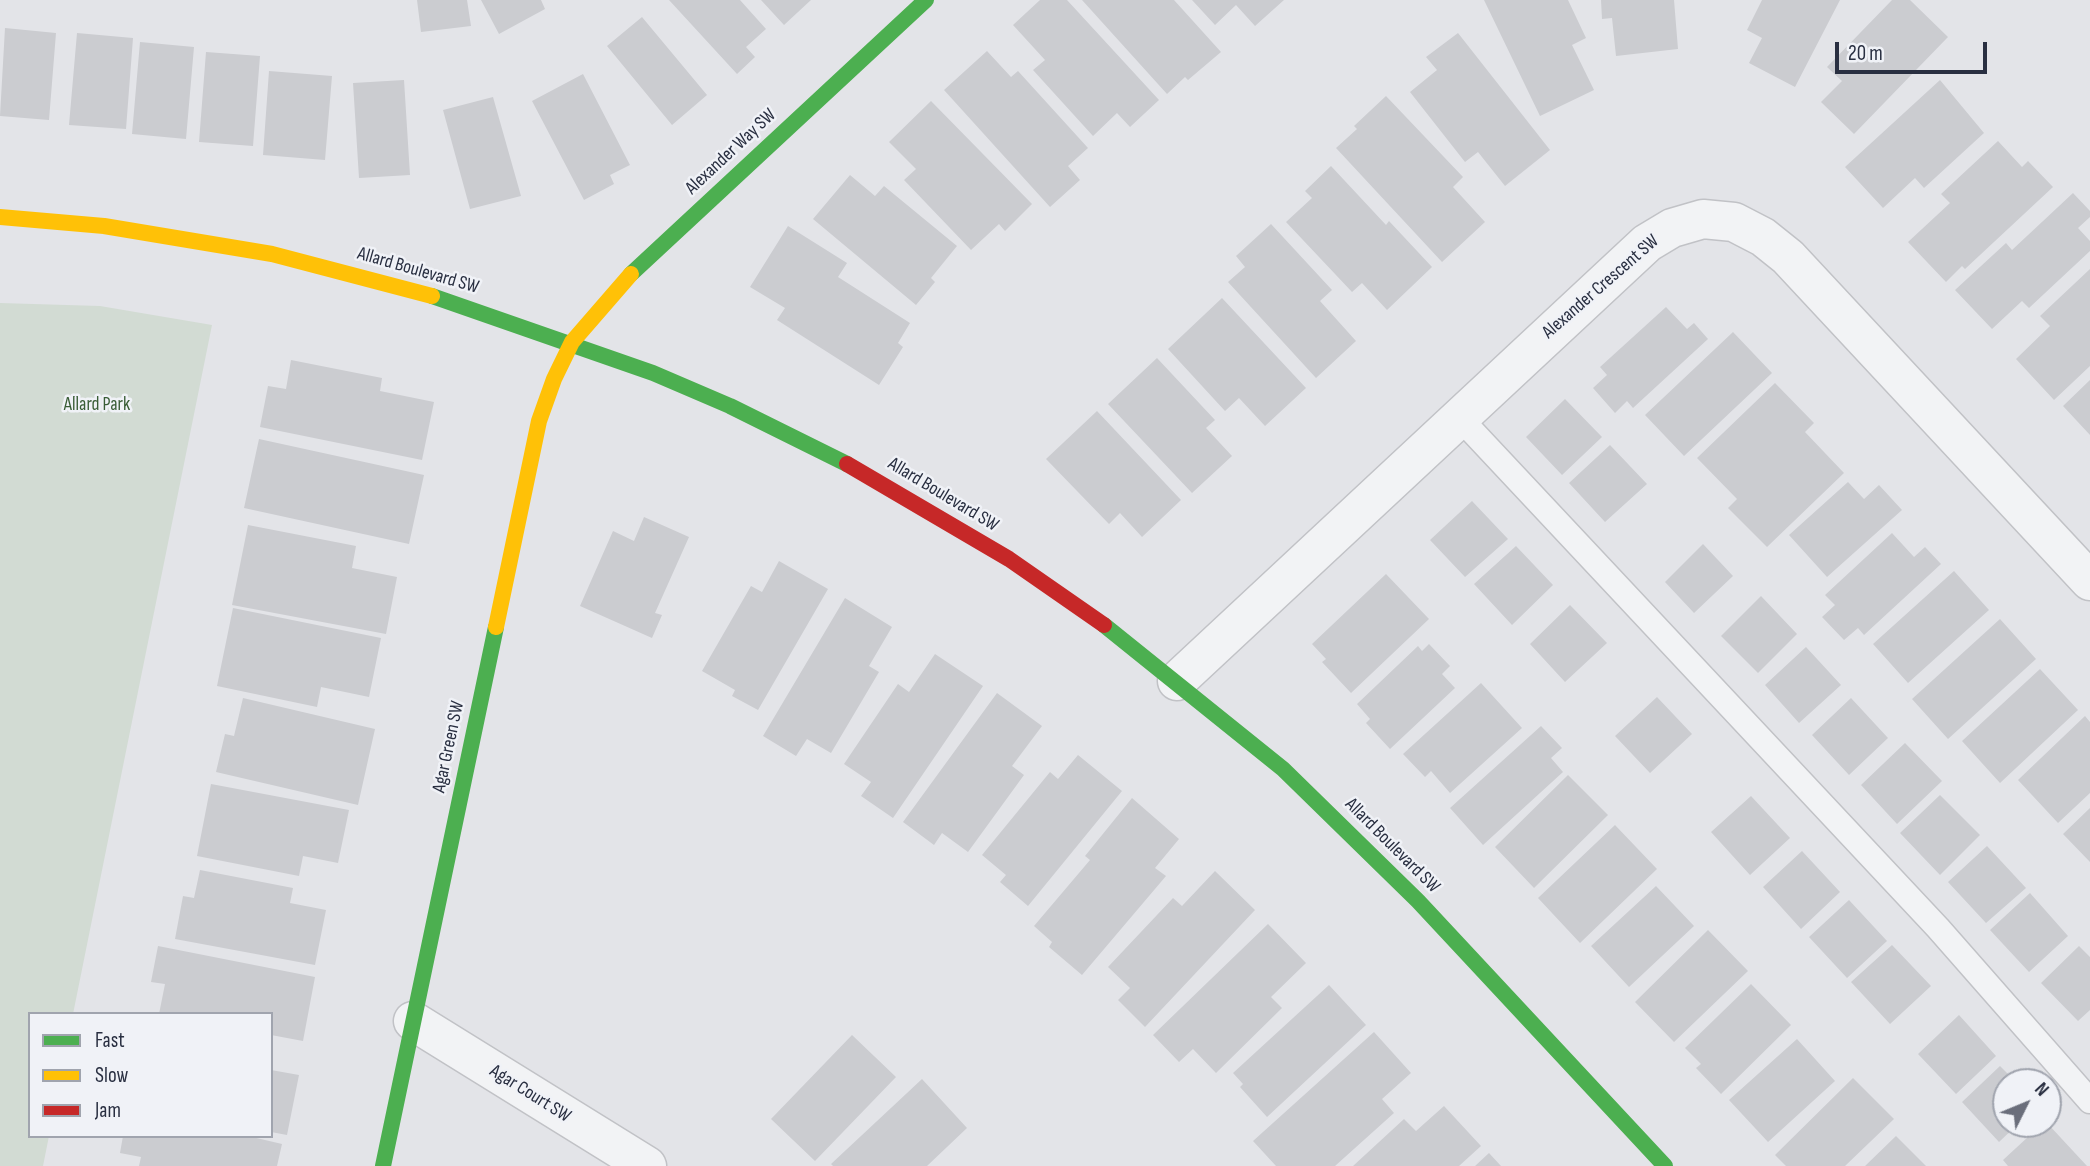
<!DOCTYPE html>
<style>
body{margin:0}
#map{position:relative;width:2090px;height:1166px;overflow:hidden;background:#e3e4e8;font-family:"Sofia Sans Condensed",sans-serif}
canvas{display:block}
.legend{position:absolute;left:28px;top:1012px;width:245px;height:126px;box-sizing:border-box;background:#f0f2f7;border:2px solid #a0a4ae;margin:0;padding:9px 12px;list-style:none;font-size:21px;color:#292f41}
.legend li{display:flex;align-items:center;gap:14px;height:35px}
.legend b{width:35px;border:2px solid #a0a4ae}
.north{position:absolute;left:1992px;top:1068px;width:70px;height:70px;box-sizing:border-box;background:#f0f2f7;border:2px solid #a0a4ae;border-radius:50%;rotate:47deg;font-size:19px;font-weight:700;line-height:28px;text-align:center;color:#292f41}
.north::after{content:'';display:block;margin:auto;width:24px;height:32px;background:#6a6e7b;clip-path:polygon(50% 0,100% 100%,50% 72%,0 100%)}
.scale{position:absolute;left:1835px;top:42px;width:152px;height:32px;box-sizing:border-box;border:4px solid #292f41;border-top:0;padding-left:9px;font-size:21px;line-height:24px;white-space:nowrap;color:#292f41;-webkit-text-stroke:5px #f0f2f7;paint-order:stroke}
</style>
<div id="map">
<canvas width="2090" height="1166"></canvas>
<ul class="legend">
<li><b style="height:9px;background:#4caf50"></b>Fast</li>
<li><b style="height:9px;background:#ffc107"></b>Slow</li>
<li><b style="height:9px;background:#c62828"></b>Jam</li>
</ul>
<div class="north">N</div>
<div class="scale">20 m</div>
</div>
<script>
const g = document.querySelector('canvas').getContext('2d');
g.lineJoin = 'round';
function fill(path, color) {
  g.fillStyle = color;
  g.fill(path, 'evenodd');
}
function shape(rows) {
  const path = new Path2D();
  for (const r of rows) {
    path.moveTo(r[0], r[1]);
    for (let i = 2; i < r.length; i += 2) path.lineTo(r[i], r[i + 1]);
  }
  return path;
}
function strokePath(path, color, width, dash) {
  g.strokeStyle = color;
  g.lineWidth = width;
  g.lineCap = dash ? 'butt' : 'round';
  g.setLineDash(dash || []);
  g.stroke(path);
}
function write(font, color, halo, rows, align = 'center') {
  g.font = font + ' "Sofia Sans Condensed",sans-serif';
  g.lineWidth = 5;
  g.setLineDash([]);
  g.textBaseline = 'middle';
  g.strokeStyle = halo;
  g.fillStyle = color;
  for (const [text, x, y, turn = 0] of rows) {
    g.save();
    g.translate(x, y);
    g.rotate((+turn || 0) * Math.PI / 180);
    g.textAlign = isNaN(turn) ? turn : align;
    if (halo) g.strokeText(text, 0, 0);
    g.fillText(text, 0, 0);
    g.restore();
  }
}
fill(shape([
 [0,303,100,306,212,325,73,1014,30,1014,30,1136,49,1136,43,1166,0,1166]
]), '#d2dbd3');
fill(shape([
 [417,0,467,0,471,26,421,32],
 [481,0,541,0,545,9,499,34],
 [669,0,740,0,766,29,746,47,755,57,737,74],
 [761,0,811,0,784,25],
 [1040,0,1067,0,1159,100,1130,127,1117,113,1093,136,1033,70,1045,60,1013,25],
 [1082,0,1174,0,1221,52,1188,80,1185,77,1167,94],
 [1192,0,1284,0,1255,26,1236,5,1215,25],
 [1484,0,1568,0,1586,38,1572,45,1594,90,1540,116],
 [1601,0,1674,0,1678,49,1616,56,1612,18,1602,19],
 [1762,0,1840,0,1795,87,1749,63,1762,38,1747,30],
 [1892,0,1910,0,1948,37,1854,134,1821,102,1842,81,1827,67],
 [642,17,707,95,672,125,607,46],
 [5,28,56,33,49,120,0,116],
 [77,33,133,38,126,129,69,125],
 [1458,33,1550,150,1505,186,1478,152,1465,162,1410,92,1437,70,1426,57],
 [140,42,194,47,186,139,132,134],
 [987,51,1011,77,1018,71,1088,148,1068,166,1080,180,1050,207,944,90],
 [206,52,260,56,253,146,199,142],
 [269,71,332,76,325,160,263,155],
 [583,74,630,165,610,175,614,184,584,200,532,101],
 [404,80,410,175,359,178,353,83],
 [1940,80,1984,133,1924,188,1915,178,1883,208,1845,167],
 [1386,96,1463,177,1453,187,1485,222,1442,262,1336,148,1357,129,1354,126],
 [493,97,521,196,470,209,443,110],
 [931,101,1032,204,1005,231,999,224,971,250,904,180,916,169,889,142],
 [1998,141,2022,167,2028,161,2053,187,1965,269,1962,266,1946,282,1908,242,1950,203,1941,194],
 [1331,166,1386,225,1389,221,1432,267,1387,310,1362,283,1352,292,1286,222,1312,198,1305,191],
 [850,175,875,196,884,186,957,246,931,278,935,282,916,305,813,219],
 [2073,193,2090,211,2090,217,2078,228,2090,241,2090,251,2029,308,2022,301,1992,329,1955,290,2006,243,2012,250],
 [1271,224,1332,290,1320,301,1356,341,1316,378,1228,282,1245,267,1236,256],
 [788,226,847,263,838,277,910,323,898,343,903,347,879,385,777,320,785,308,750,287],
 [2090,269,2090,366,2054,400,2016,359,2050,326,2040,316],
 [1222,298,1306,388,1265,426,1239,398,1225,411,1168,349],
 [1666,307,1687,329,1694,323,1708,339,1633,408,1627,401,1615,413,1593,388,1607,375,1600,367],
 [1733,332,1772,373,1684,456,1645,415],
 [1157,358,1215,420,1206,428,1232,456,1192,493,1108,404],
 [291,360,382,378,380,391,434,402,422,460,260,427,268,386,286,389],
 [2090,380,2090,435,2063,406],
 [1775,383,1814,423,1805,432,1844,473,1767,547,1728,508,1737,499,1697,458],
 [1565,399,1602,437,1562,475,1526,437],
 [1097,411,1181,500,1142,537,1120,513,1109,524,1046,459],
 [259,439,424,475,409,544,244,508],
 [1610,445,1647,484,1605,522,1569,483],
 [1848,482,1864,499,1879,485,1902,510,1827,577,1789,535],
 [1472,501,1508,539,1465,577,1430,540],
 [644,517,689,537,655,613,662,615,652,638,580,606,613,531,634,541],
 [248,525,356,546,352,568,397,577,386,634,232,605],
 [1892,533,1914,557,1925,547,1941,564,1864,635,1858,628,1844,640,1822,617,1835,605,1825,595],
 [1703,544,1733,576,1694,613,1665,582],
 [1516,546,1553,585,1512,625,1474,584],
 [779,561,828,589,758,710,732,696,735,690,702,671,751,586,762,592],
 [1954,571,1989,610,1908,683,1873,644],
 [1386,574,1429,619,1351,693,1322,662,1326,659,1312,644],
 [1761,596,1797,634,1758,673,1721,636],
 [845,598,892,627,869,666,879,672,831,753,807,739,796,756,763,736],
 [1570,605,1607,643,1565,682,1530,644],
 [233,608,381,638,369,697,321,687,317,707,217,686],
 [2000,619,2036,659,1948,739,1912,699],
 [1429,644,1450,666,1442,674,1455,688,1390,749,1366,723,1370,719,1357,704,1418,646,1422,651],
 [1806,647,1841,685,1799,723,1765,685],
 [935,654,983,686,893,818,861,796,871,782,844,764,898,684,909,692],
 [2040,669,2078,710,2000,783,1962,741],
 [1481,683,1522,728,1450,793,1431,771,1425,777,1403,754],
 [997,693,1042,726,1012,766,1024,775,968,852,942,833,934,845,903,822],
 [1657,697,1692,734,1650,773,1615,736],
 [243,698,375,729,358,805,216,772,225,734,234,736],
 [1851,698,1888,738,1849,775,1812,735],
 [2085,716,2090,722,2090,793,2058,823,2018,780],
 [1541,726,1562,748,1551,758,1563,772,1483,845,1450,808],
 [1905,743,1942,781,1897,824,1861,785],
 [1078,755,1122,791,1028,906,1000,882,1006,875,982,855,1050,772,1058,779],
 [1568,775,1608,815,1534,888,1495,847],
 [211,784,349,810,338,863,303,856,299,876,197,856],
 [1940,795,1980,835,1940,875,1900,833],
 [1751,796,1790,838,1750,875,1711,832],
 [1132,798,1179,839,1155,868,1166,876,1082,975,1049,947,1052,942,1034,926,1090,860,1085,856],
 [2090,808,2090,862,2063,834],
 [1615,825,1657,869,1580,943,1538,898],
 [1987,846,2026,888,1986,923,1948,882],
 [1802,851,1840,892,1801,929,1763,887],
 [200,870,293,888,290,903,326,910,315,965,175,939,183,896,194,898],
 [1215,871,1255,910,1145,1027,1118,1000,1130,988,1108,967,1173,898,1182,906],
 [1656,886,1694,926,1629,987,1591,946],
 [2030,893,2068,936,2029,972,1990,930],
 [1849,900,1887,941,1847,978,1809,937],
 [1268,924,1306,963,1271,997,1282,1008,1216,1073,1193,1049,1179,1062,1153,1035],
 [1708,930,1748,971,1674,1042,1635,1002],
 [1892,945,1931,986,1890,1024,1851,982],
 [158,946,315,977,303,1041,271,1035,271,1014,159,1014,165,984,151,982],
 [2079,946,2090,957,2090,1010,2078,1021,2041,983],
 [1751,984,1791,1025,1721,1094,1696,1068,1701,1064,1685,1048],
 [1329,985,1366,1025,1267,1117,1240,1087,1243,1084,1233,1073],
 [1959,1015,1996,1056,1956,1094,1918,1054],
 [1374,1032,1411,1073,1382,1099,1394,1113,1335,1166,1276,1166,1253,1141],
 [852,1035,896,1077,815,1161,771,1119],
 [1797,1039,1835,1081,1768,1142,1729,1100],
 [2000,1066,2016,1082,2006,1082,2006,1124,2018,1124,1999,1142,1962,1102],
 [271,1070,299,1075,287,1135,271,1132],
 [1853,1078,1894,1119,1845,1166,1786,1166,1775,1155],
 [922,1079,967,1128,927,1166,833,1166,831,1164],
 [1444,1106,1481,1146,1459,1166,1353,1166,1404,1119,1416,1131],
 [2042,1124,2048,1124,2087,1166,2008,1166,2003,1160],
 [123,1136,248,1136,282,1144,277,1166,139,1166,141,1157,120,1153],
 [1896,1136,1926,1166,1865,1166],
 [1489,1153,1501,1166,1475,1166]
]), '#cbccd0');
const lane = shape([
 [1458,416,1938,928,2090,1101]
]);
const street = shape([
 [1177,681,1647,243,1672,228,1703,219,1734,222,1763,237,1788,257,2090,581],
 [413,1021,647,1166]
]);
strokePath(lane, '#c1c2c6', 27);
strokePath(street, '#c1c2c6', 41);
strokePath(lane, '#f2f3f5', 24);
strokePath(street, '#f2f3f5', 38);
strokePath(shape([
 [631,274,926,0],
 [432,296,653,373,730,406,847,464],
 [1104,625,1283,769,1418,901,1665,1166],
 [383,1166,496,627]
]), '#4caf50', 16);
strokePath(shape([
 [0,217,104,226,272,254,432,296],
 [496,627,539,421,554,379,572,342,631,274]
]), '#ffc107', 16);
strokePath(shape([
 [847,464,1009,559,1104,625]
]), '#c62828', 16);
write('19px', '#292f41', '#f0f2f7', [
 ["Alexander Way SW",731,152,-43],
 ["Allard Boulevard SW",418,271,16],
 ["Alexander Crescent SW",1601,287,-41],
 ["Allard Boulevard SW",943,495,31],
 ["Agar Green SW",449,747,-78],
 ["Allard Boulevard SW",1392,846,45],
 ["Agar Court SW",530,1094,32]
]);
write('19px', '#395d36', '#f0f2f7', [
 ["Allard Park",97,405]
]);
</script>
